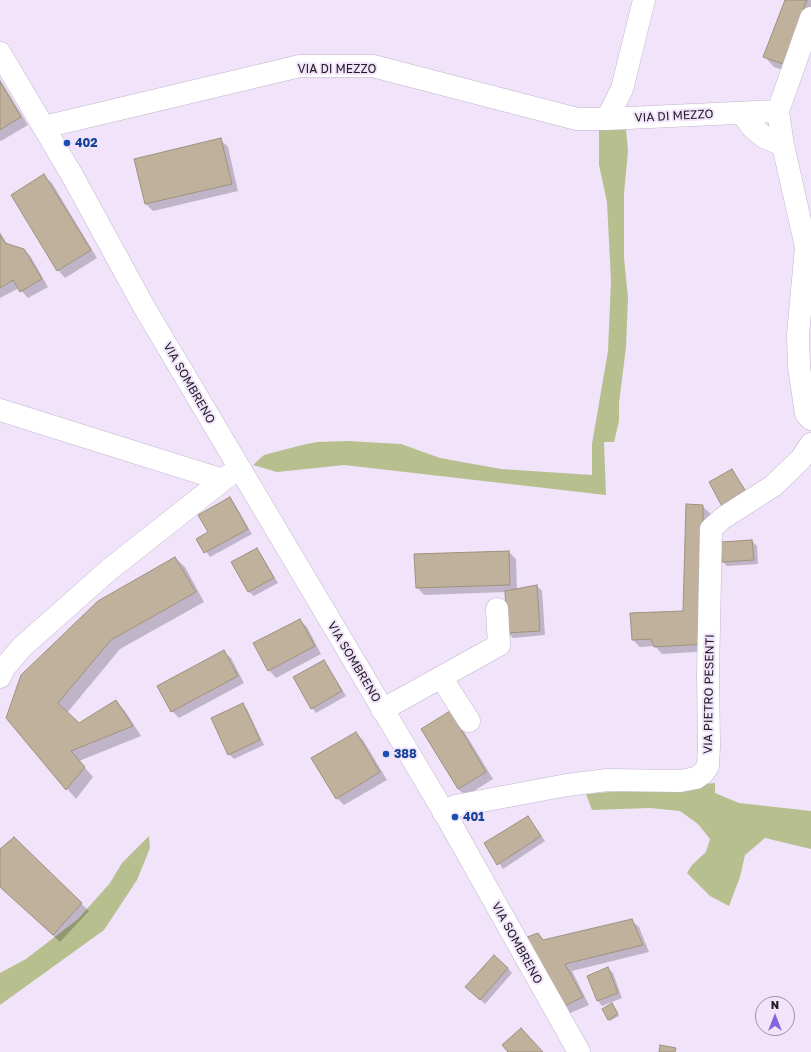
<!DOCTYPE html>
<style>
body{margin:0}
#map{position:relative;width:811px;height:1052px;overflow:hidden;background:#f0e3fa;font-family:"Golos Text",sans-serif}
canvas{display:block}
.north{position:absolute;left:755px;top:996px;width:40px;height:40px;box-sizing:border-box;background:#f0e3fa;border:1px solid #9d93a4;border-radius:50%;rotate:0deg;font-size:11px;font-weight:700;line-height:16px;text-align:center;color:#201c24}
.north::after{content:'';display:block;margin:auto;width:14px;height:18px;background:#8564df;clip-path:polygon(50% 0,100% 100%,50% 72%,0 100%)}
</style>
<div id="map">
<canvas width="811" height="1052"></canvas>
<div class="north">N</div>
</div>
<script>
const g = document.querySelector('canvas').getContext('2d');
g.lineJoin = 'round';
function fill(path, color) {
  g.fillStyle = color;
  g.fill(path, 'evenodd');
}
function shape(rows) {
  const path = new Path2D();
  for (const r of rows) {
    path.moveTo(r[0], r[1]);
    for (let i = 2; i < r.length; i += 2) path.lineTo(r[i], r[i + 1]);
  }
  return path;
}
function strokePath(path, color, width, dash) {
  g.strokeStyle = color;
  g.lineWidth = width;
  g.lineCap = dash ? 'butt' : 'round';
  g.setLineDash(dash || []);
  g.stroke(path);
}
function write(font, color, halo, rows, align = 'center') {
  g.font = font + ' "Golos Text",sans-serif';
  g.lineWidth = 4;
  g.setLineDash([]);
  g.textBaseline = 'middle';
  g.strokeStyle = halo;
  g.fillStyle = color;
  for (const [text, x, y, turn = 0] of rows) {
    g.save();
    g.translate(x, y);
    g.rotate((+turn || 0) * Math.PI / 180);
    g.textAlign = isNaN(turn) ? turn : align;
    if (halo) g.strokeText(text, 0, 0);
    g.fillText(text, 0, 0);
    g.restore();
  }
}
fill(shape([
 [599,129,626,129,628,151,624,194,624,258,628,298,626,347,619,403,619,421,614,442,604,442,606,495,344,465,277,472,253,465,264,455,302,445,317,442,347,441,401,444,440,458,501,469,592,475,592,444,608,351,611,281,607,202,599,165],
 [715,783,715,793,739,803,811,811,811,849,765,838,745,855,740,877,729,906,710,896,687,873,692,865,706,852,710,839,698,824,680,811,650,808,592,810,586,794],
 [149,836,150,848,137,880,104,930,0,1005,0,973,26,959,78,919,110,883,122,863]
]), '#b7bf8e');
fill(shape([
 [786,0,811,0,811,23,792,73,774,67,765,57],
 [0,79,28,125,1,141,0,140],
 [221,140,228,147,238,191,153,211,146,204],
 [44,176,52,183,97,258,65,278,58,270],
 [0,232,8,245,24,249,31,257,48,287,28,298,19,288,0,298],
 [230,499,234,503,252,534,210,557,198,540,210,533],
 [702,506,710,513,711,651,662,654,655,646,640,647,633,640,684,612],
 [752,541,757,546,758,564,727,566,723,562],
 [256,549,261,554,278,583,254,596,249,592,233,562],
 [509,552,516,559,517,590,537,586,542,591,545,635,513,638,508,633,506,592,424,595,417,587],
 [175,558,185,567,204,602,120,649,67,713,78,724,116,701,125,711,141,736,79,761,93,777,76,799,7,718],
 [300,620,307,627,321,654,276,678,269,670,255,644],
 [223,651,231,658,244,683,179,718,172,711],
 [324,661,328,666,346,696,316,713,312,708],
 [242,705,247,709,264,745,234,759,229,754],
 [450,712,457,720,493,779,466,796,458,789],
 [356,733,363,740,387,780,344,805,337,798],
 [528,817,545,841,503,869,486,843],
 [14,838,89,911,60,942,0,886,0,851],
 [631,920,639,927,649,952,572,971,589,1005,568,1014,538,934,544,941],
 [508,968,512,973,485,1004,471,991],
 [608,968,613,973,622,998,602,1006,598,1001,588,976],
 [612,1004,619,1016,610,1021,608,1019]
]), '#0003');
const building = shape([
 [785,0,807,0,783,64,763,57,785,0],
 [0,82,21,117,0,130,0,82],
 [221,138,232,184,145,204,134,159,221,138],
 [44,174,91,250,57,271,11,195,44,174],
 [0,235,5,243,24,249,42,279,20,292,13,280,0,288,0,235],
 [732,469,748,495,725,512,709,482,732,469],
 [230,497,248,529,204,553,196,539,208,532,198,515,230,497],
 [686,504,703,505,705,644,654,647,651,639,632,640,630,613,683,611,686,504],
 [752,540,754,560,722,562,721,542,752,540],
 [257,548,274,578,248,592,231,562,257,548],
 [509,551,510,585,416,588,414,554,509,551],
 [175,557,196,592,111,640,58,703,79,723,116,700,133,726,71,751,85,767,66,790,6,718,21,675,98,601,175,557],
 [537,585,540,631,507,633,505,591,537,585],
 [300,619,315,646,268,671,253,643,300,619],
 [224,650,238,676,171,712,157,686,224,650],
 [324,660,342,691,311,709,293,677,324,660],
 [243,703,260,740,228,755,211,718,243,703],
 [450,711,486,772,458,789,421,729,450,711],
 [356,732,380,772,336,799,311,758,356,732],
 [528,816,541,836,497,865,484,843,528,816],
 [14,837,82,903,53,935,0,887,0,849,14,837],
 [632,919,643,945,565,964,583,997,560,1008,522,939,538,933,543,940,632,919],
 [494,955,508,968,480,1000,465,987,494,955],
 [608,967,618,993,597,1001,587,976,608,967],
 [612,1003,618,1014,608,1020,602,1009,612,1003],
 [521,1028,543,1052,508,1052,502,1045,521,1028],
 [660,1045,676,1048,675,1052,659,1052,660,1045]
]);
fill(building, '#bfb19c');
strokePath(building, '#9e917d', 1);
const minor = shape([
 [0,53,72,175,144,307,448,819,579,1052],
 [778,111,783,145,806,247,798,335,799,367,806,414,811,419],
 [742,113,752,127,764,137,783,145],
 [607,119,622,89,644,0],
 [44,127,300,66,373,66,577,119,607,119,778,111,811,18],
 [0,410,223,480,232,473],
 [0,677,4,668,22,647,110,569,223,480],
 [441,677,469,721],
 [382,710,499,645,497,609],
 [443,812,455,806,567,785,607,780,680,781,696,778,703,773,708,766,709,746,708,674,711,529,723,518,773,486,801,459,811,444]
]);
strokePath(minor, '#c1b5ca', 23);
strokePath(minor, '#fff', 22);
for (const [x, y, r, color] of [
 [67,143,4,"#1a4fb4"],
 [386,754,4,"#1a4fb4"],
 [455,817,4,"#1a4fb4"]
]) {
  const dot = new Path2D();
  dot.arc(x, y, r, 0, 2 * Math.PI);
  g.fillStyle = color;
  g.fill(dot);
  strokePath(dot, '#f0e3fa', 1.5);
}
write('12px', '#201c24', '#f0e3fa', [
 ["VIA DI MEZZO",337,69],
 ["VIA DI MEZZO",674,116,-3],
 ["VIA SOMBRENO",189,383,60],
 ["VIA SOMBRENO",354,662,59],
 ["VIA PIETRO PESENTI",709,694,-89],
 ["VIA SOMBRENO",517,943,61]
]);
write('bold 12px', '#164399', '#f0e3fa', [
 ["402",75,143],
 ["388",394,754],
 ["401",463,817]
], 'left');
</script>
